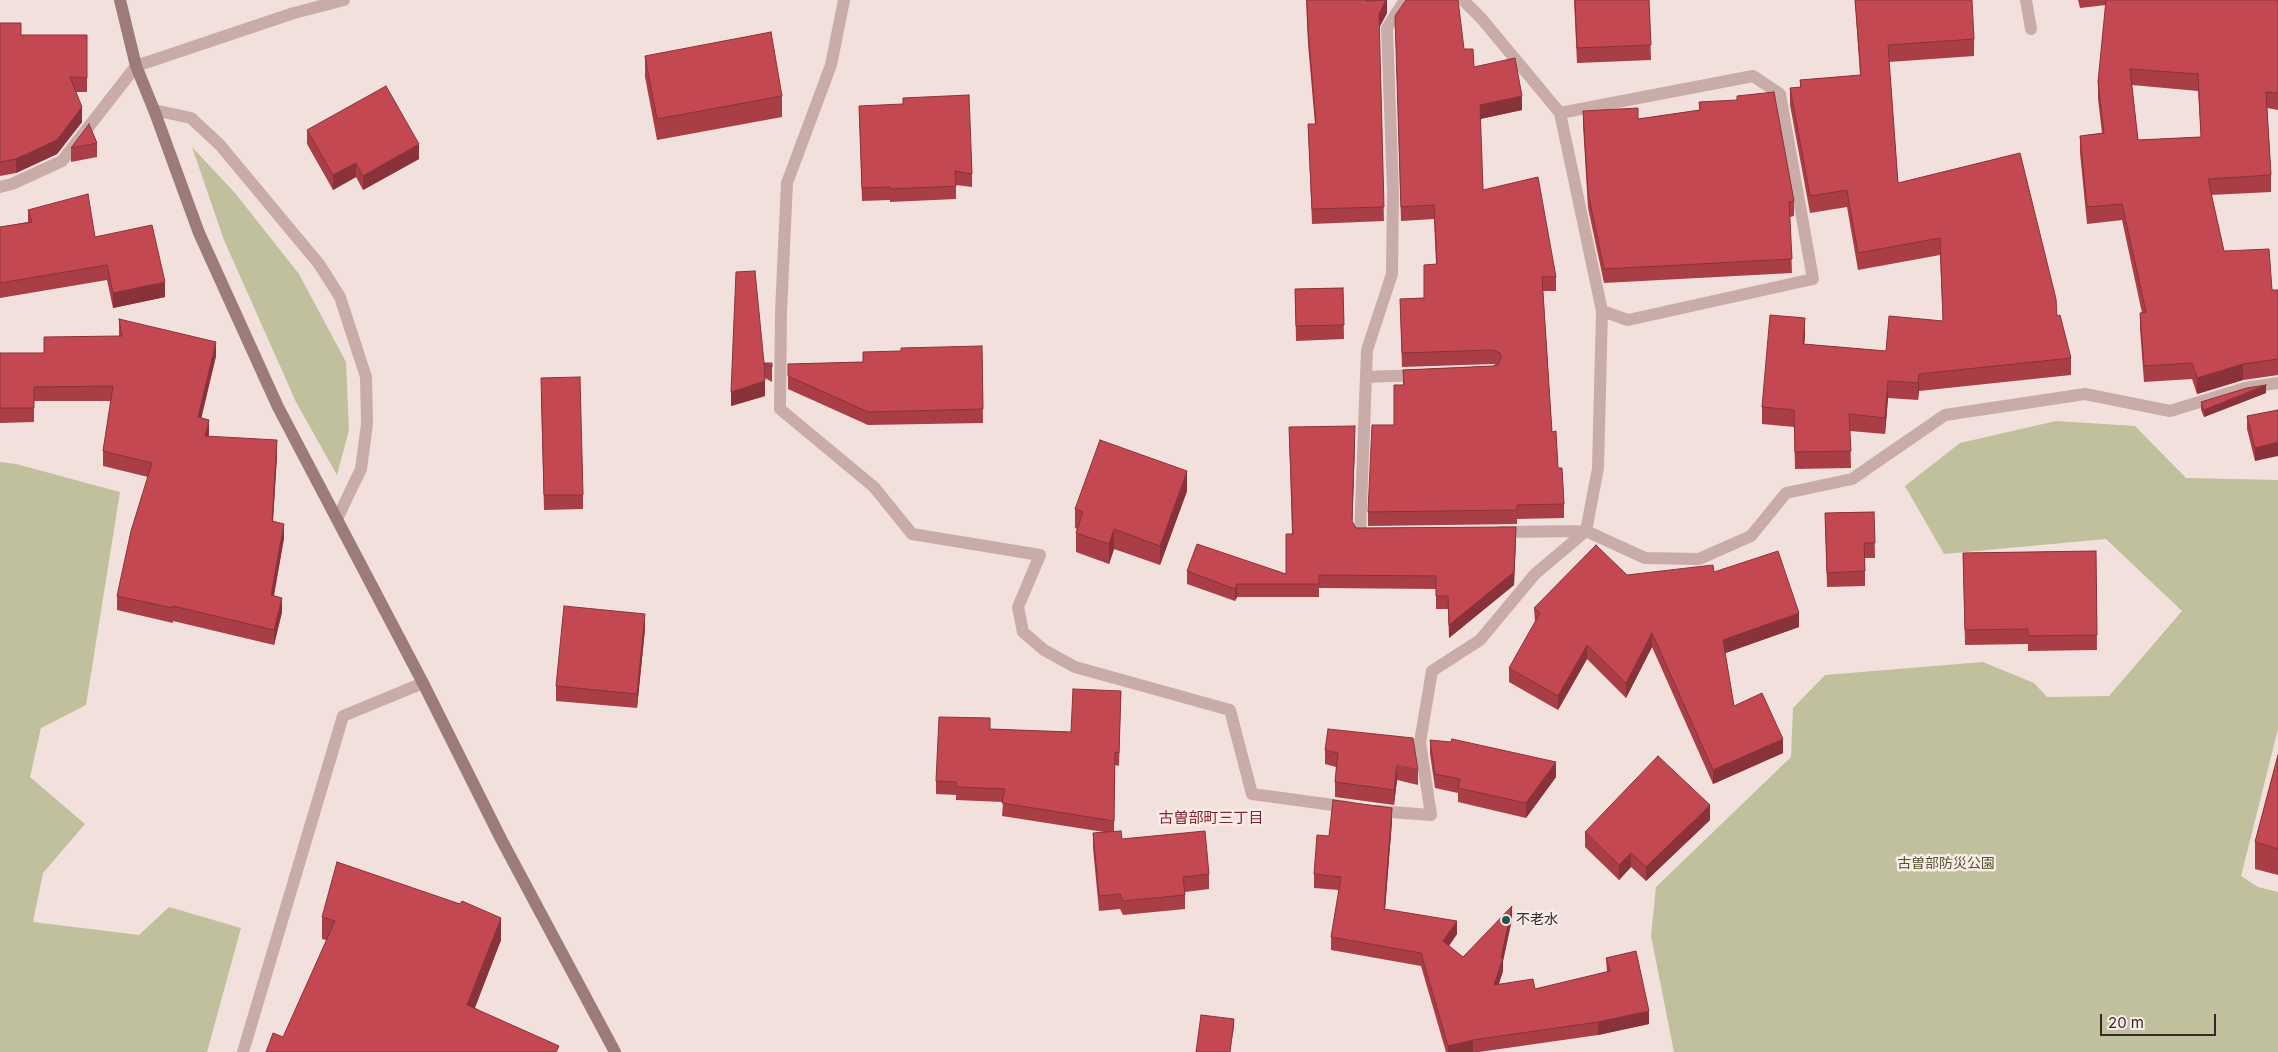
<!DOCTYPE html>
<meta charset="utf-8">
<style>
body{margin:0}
#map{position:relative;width:2278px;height:1052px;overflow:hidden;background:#f2e0dc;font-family:Inter,sans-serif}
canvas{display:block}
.scale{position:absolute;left:2100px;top:1014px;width:116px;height:22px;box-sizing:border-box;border:2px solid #362828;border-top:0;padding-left:6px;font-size:15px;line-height:18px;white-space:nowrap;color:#362828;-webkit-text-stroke:4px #f9ece8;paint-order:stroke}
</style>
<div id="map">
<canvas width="2278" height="1052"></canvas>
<div class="scale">20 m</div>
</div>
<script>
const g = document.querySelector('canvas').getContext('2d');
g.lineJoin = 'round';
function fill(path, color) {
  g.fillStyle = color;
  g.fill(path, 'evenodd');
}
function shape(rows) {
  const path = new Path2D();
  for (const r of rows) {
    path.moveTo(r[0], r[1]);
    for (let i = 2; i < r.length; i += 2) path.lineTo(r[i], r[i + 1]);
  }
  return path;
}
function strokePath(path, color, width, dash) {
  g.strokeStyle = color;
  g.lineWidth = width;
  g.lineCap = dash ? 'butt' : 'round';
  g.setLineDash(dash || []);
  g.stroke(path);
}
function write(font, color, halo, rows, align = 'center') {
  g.font = font + ' Inter,"Noto Sans JP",sans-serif';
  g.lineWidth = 5;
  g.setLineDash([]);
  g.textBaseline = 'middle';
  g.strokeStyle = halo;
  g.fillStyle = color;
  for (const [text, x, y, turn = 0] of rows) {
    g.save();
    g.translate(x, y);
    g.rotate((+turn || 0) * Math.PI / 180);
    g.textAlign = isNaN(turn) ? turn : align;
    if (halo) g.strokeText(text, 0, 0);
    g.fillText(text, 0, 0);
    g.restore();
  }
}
fill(shape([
 [192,147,235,193,299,274,346,362,349,430,337,475,296,402,224,240],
 [2056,421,2135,426,2186,478,2278,480,2278,729,2241,876,2258,887,2278,892,2278,1052,1674,1052,1651,936,1656,887,1791,757,1793,708,1825,675,1983,662,2034,683,2047,697,2109,696,2182,611,2106,539,1944,554,1905,486,1960,443],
 [0,462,16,464,120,492,86,705,41,728,30,777,85,824,43,873,33,922,139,935,169,907,241,928,207,1052,0,1052]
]), '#c0c09c');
strokePath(shape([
 [844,0,831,65,787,183,781,312,780,409,874,487,912,534,1040,555,1018,607,1023,632,1044,650,1075,667,1230,710,1252,794,1348,807],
 [2026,0,2031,29],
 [154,110,191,118,220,145,319,264,340,297,366,377,367,424,361,469,337,519],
 [1560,113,1753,76,1780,94,1813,279,1628,320,1602,311],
 [0,187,12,184,62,161,136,66,294,13,344,0],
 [1366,377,1418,375],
 [1500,532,1586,531,1645,558,1699,559,1751,536,1786,493,1852,479,1945,415,2085,394,2170,411,2245,388,2278,383],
 [1370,534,1360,534,1367,350,1392,274,1393,190,1387,28,1405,0],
 [1377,811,1431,815,1420,742,1432,671,1480,640,1535,574,1586,531,1598,468,1602,311,1560,113,1481,18,1463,0],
 [243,1052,343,716,423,683]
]), '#c9aca8', 12);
strokePath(shape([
 [120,0,136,66,154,110,199,233,278,407,423,683,501,839,615,1052]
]), '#9d7b79', 12);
fill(shape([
 [1306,0,1387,0,1387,13,1379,28,1384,221,1312,224,1308,124,1315,124,1308,44],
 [1574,0,1649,0,1651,60,1577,63],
 [1855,0,1971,0,1974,39,1974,56,1889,62,1898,183,2057,316,2071,358,2071,375,1919,391,1918,400,1888,398,1885,434,1850,431,1851,468,1795,469,1794,427,1762,424,1762,407,1805,335,1804,344,1886,351,1943,321,1940,255,1858,270,1847,207,1810,213,1790,105,1790,88,1800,88,1800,80,1860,75],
 [2078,0,2278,0,2278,110,2267,108,2271,175,2271,192,2211,195,2224,251,2272,290,2278,290,2278,375,2243,380,2197,394,2192,379,2144,382,2140,329,2140,313,2142,313,2122,220,2087,224,2080,153,2080,136,2102,133,2098,99,2098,82,2106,5,2080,8],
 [2132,85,2198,91,2201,137,2138,140],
 [1395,16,1464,49,1474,67,1522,110,1480,119,1483,190,1556,277,1556,291,1543,291,1552,432,1564,504,1564,518,1517,519,1517,524,1368,526,1368,512,1394,425,1403,385,1403,370,1493,366,1496,365,1493,364,1402,367,1400,299,1424,298,1436,264,1434,219,1401,221],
 [0,23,21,35,87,35,87,92,76,92,82,122,57,154,16,173,0,176],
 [645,56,782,96,782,117,657,140,645,77],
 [1699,102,1794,201,1794,216,1790,217,1792,273,1604,283,1588,208,1583,125,1583,111,1638,119,1699,110],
 [859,106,972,174,972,187,956,185,956,199,890,202,890,200,862,201],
 [307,130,419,159,363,190,356,177,333,190,307,144],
 [97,143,97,157,71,162,71,148],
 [28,210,95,237,165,297,113,308,107,280,0,298,0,227,28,222],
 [1343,288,1344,339,1296,341,1295,289],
 [119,319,216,356,201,418,209,434,208,437,277,455,273,521,284,538,274,596,282,612,274,645,173,621,173,623,117,610,117,596,148,477,103,466,103,451,111,401,34,401,34,422,0,423,0,353,44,353,119,336],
 [982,346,983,423,868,425,788,389,788,364,863,362,901,351],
 [764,363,772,363,772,382,765,378,765,396,731,406],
 [541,392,583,495,583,509,544,510],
 [2266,393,2204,417,2201,410,2201,402],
 [2278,410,2255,461,2247,429,2247,416],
 [1289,427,1355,439,1352,522,1356,528,1516,540,1514,585,1449,638,1448,609,1436,609,1436,589,1319,588,1319,597,1237,597,1235,601,1187,584,1187,571,1286,574,1292,534],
 [1187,491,1160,565,1114,549,1109,564,1076,552,1076,533,1077,529,1075,528,1075,509],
 [1874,512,1875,558,1865,558,1865,586,1827,587,1825,513],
 [2096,551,2097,650,2028,651,2028,644,1965,645,1963,553],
 [1714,572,1799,627,1725,653,1734,706,1783,753,1713,784,1652,647,1626,698,1587,659,1558,710,1509,682,1509,668,1535,622,1534,608,1627,575],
 [645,629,637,708,556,701,556,686],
 [1121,691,1119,766,1115,765,1114,831,1122,839,1209,874,1209,889,1185,892,1185,909,1123,915,1120,909,1099,911,1093,848,1093,833,1104,832,1002,816,1003,802,956,800,956,795,936,794,936,781,990,729,1071,732],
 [1430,740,1556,777,1526,818,1458,802,1458,793,1435,788,1430,754],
 [1325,750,1418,770,1418,785,1397,780,1394,805,1335,797,1335,782,1336,767,1325,764],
 [2278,755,2278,875,2255,869,2255,842],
 [1710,820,1646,881,1631,867,1619,880,1585,847,1585,832],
 [1392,821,1385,909,1457,934,1449,946,1463,957,1512,919,1503,961,1503,971,1499,984,1535,989,1607,972,1606,958,1649,1024,1598,1035,1479,1052,1446,1052,1421,966,1331,950,1331,937,1339,890,1314,888,1314,874,1329,836],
 [322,917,501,940,475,1008,559,1052,326,940,322,939]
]), '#a93e47');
fill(shape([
 [1386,0,1387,0,1387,13,1379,28,1379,14],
 [1522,96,1522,110,1480,119,1480,105],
 [82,107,82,122,57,154,16,173,16,159],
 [419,144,419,159,363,190,363,176],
 [356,163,356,177,333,190,333,175],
 [165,282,165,297,113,308,113,293],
 [1805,318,1805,335,1803,361,1803,344],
 [216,342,216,356,198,432,198,417],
 [2243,364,2243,380,2197,394,2197,378],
 [1919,374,1919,391,1918,400,1918,383],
 [765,381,765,396,731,406,731,392],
 [1888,381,1888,398,1885,434,1885,418],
 [2266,385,2266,393,2204,417,2204,410],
 [209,420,209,434,205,451,205,436],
 [1355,426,1355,439,1352,534,1352,521],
 [277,440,277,455,272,536,272,521],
 [2278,442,2278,456,2255,461,2255,448],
 [1187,471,1187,491,1160,565,1160,546],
 [284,524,284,538,271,610,271,595],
 [1516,527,1514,585,1449,638,1449,625],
 [1114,529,1114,549,1109,564,1109,544],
 [1237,584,1237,597,1235,601,1235,589],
 [282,598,282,612,274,645,274,630],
 [1799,613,1799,627,1723,654,1723,640],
 [645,614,645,629,637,708,637,694],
 [1652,633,1652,647,1626,698,1626,683],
 [1587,645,1587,659,1558,710,1558,696],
 [1783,739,1783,753,1713,784,1713,770],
 [1556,762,1556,777,1526,818,1526,803],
 [1397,765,1397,780,1394,805,1394,790],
 [1710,805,1710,820,1646,881,1646,867],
 [1392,808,1392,821,1384,922,1384,909],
 [1631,853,1631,867,1619,880,1619,865],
 [1512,906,1512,919,1503,961,1503,971,1494,998,1494,985],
 [501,918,501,940,467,1027,467,1005],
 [1457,921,1457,934,1443,954,1443,941],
 [1649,1011,1649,1024,1598,1035,1598,1022],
 [1234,1019,1234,1027,1230,1052],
 [1473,1040,1473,1052,1448,1052,1448,1046]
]), '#893239');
const building = shape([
 [1307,0,1367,0,1367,1,1386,0,1379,14,1384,207,1312,209,1308,124,1316,124,1308,30,1307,0],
 [1406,0,1458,0,1464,49,1473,49,1474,67,1515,58,1522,96,1480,105,1483,190,1538,177,1556,277,1542,277,1552,432,1556,431,1558,468,1562,468,1564,504,1517,505,1517,510,1368,512,1372,425,1394,425,1394,385,1404,385,1403,370,1493,366,1498,365,1501,358,1500,353,1493,350,1402,353,1400,299,1424,298,1424,265,1437,264,1434,205,1401,207,1395,16,1406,0],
 [1575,0,1649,0,1651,45,1577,48,1575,0],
 [1855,0,1972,0,1974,39,1888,45,1898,183,2020,153,2056,299,2057,316,2060,315,2071,358,1919,374,1918,383,1888,381,1885,418,1849,414,1851,451,1795,452,1794,410,1762,407,1770,315,1805,318,1803,344,1886,351,1889,316,1943,321,1940,238,1858,253,1847,190,1810,196,1790,88,1801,87,1800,80,1861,75,1855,0],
 [2106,0,2278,0,2278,93,2266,92,2271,175,2208,179,2224,251,2269,249,2272,290,2278,290,2278,359,2243,364,2197,378,2192,363,2144,366,2140,313,2146,312,2122,204,2087,207,2080,136,2104,133,2098,82,2106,0],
 [2130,69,2198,74,2201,137,2138,140,2130,69],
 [0,23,21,23,21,35,87,35,87,78,70,77,82,107,57,140,16,159,0,162,0,23],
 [771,32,782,96,657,119,645,56,771,32],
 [386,86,419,144,363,176,356,163,333,175,307,130,386,86],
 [1774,92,1794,201,1789,202,1792,259,1604,269,1588,193,1583,111,1638,108,1638,119,1700,110,1699,102,1737,100,1737,96,1774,92],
 [969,95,972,174,955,171,956,186,890,189,890,187,862,188,859,106,903,104,903,98,969,95],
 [89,124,97,143,71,148,89,124],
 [88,194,95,237,152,225,165,282,113,293,107,265,0,283,0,227,32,222,28,210,88,194],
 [755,271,764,363,772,363,772,367,764,363,765,381,731,392,736,272,755,271],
 [1343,288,1344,325,1296,326,1295,289,1343,288],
 [119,319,216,342,198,417,209,420,205,436,277,440,272,521,284,524,271,595,282,598,274,630,173,606,173,608,117,596,131,531,152,463,103,451,113,386,34,387,34,408,0,408,0,353,44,353,44,337,122,336,119,319],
 [982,346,983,409,868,412,788,376,788,364,863,362,863,352,901,351,901,348,982,346],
 [580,377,583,495,544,495,541,378,580,377],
 [2266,385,2204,410,2201,402,2247,388,2266,385],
 [2278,410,2278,442,2255,448,2247,416,2278,410],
 [1355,426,1352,521,1356,528,1516,527,1514,572,1449,625,1448,596,1436,596,1436,576,1319,575,1319,584,1237,584,1235,589,1187,571,1197,544,1286,574,1286,534,1293,534,1289,427,1355,426],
 [1100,440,1187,471,1160,546,1114,529,1109,544,1076,533,1083,512,1075,509,1100,440],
 [1874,512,1875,543,1864,543,1865,571,1827,573,1825,513,1874,512],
 [1596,545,1627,575,1713,565,1714,572,1778,551,1799,613,1723,640,1734,706,1762,693,1783,739,1713,770,1652,633,1626,683,1587,645,1558,696,1509,668,1540,613,1534,608,1596,545],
 [2096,551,2097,635,2028,636,2028,629,1965,630,1963,553,2096,551],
 [564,606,645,614,637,694,556,686,564,606],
 [1073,689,1121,691,1119,753,1115,752,1114,821,1002,803,1005,789,956,787,956,782,936,781,939,717,990,718,990,729,1071,732,1073,689],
 [1328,729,1413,738,1418,770,1397,765,1394,790,1335,782,1338,753,1325,750,1328,729],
 [1452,739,1556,762,1526,803,1458,788,1460,779,1435,774,1430,740,1451,742,1452,739],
 [2278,755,2278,849,2255,842,2278,755],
 [1658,756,1710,805,1646,867,1631,853,1619,865,1585,832,1658,756],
 [1333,800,1392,808,1384,909,1457,921,1443,941,1463,957,1512,906,1501,958,1503,958,1494,985,1533,979,1535,989,1610,971,1606,958,1636,951,1649,1011,1598,1022,1473,1040,1448,1046,1421,953,1331,937,1341,877,1314,874,1317,835,1329,836,1333,800],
 [1121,831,1122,839,1205,831,1209,874,1183,877,1185,895,1123,901,1120,894,1099,896,1093,833,1121,831],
 [337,862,460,904,462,901,501,918,467,1005,559,1046,556,1052,266,1052,273,1033,283,1037,335,921,322,917,337,862],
 [1201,1015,1234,1019,1230,1052,1196,1052,1201,1015]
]);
fill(building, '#c44852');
strokePath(building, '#893239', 1);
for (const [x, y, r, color] of [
 [1506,920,5,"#1e5748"]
]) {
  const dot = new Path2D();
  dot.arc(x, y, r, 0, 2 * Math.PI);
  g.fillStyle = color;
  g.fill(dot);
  strokePath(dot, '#f9ece8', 2);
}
write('14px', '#53542c', '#f9ece8', [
 ["古曽部防災公園",1946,864]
]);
write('14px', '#362828', '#f9ece8', [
 ["不老水",1516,920]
], 'left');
write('15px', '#84232b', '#f9ece8', [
 ["古曽部町三丁目",1211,818]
]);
</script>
